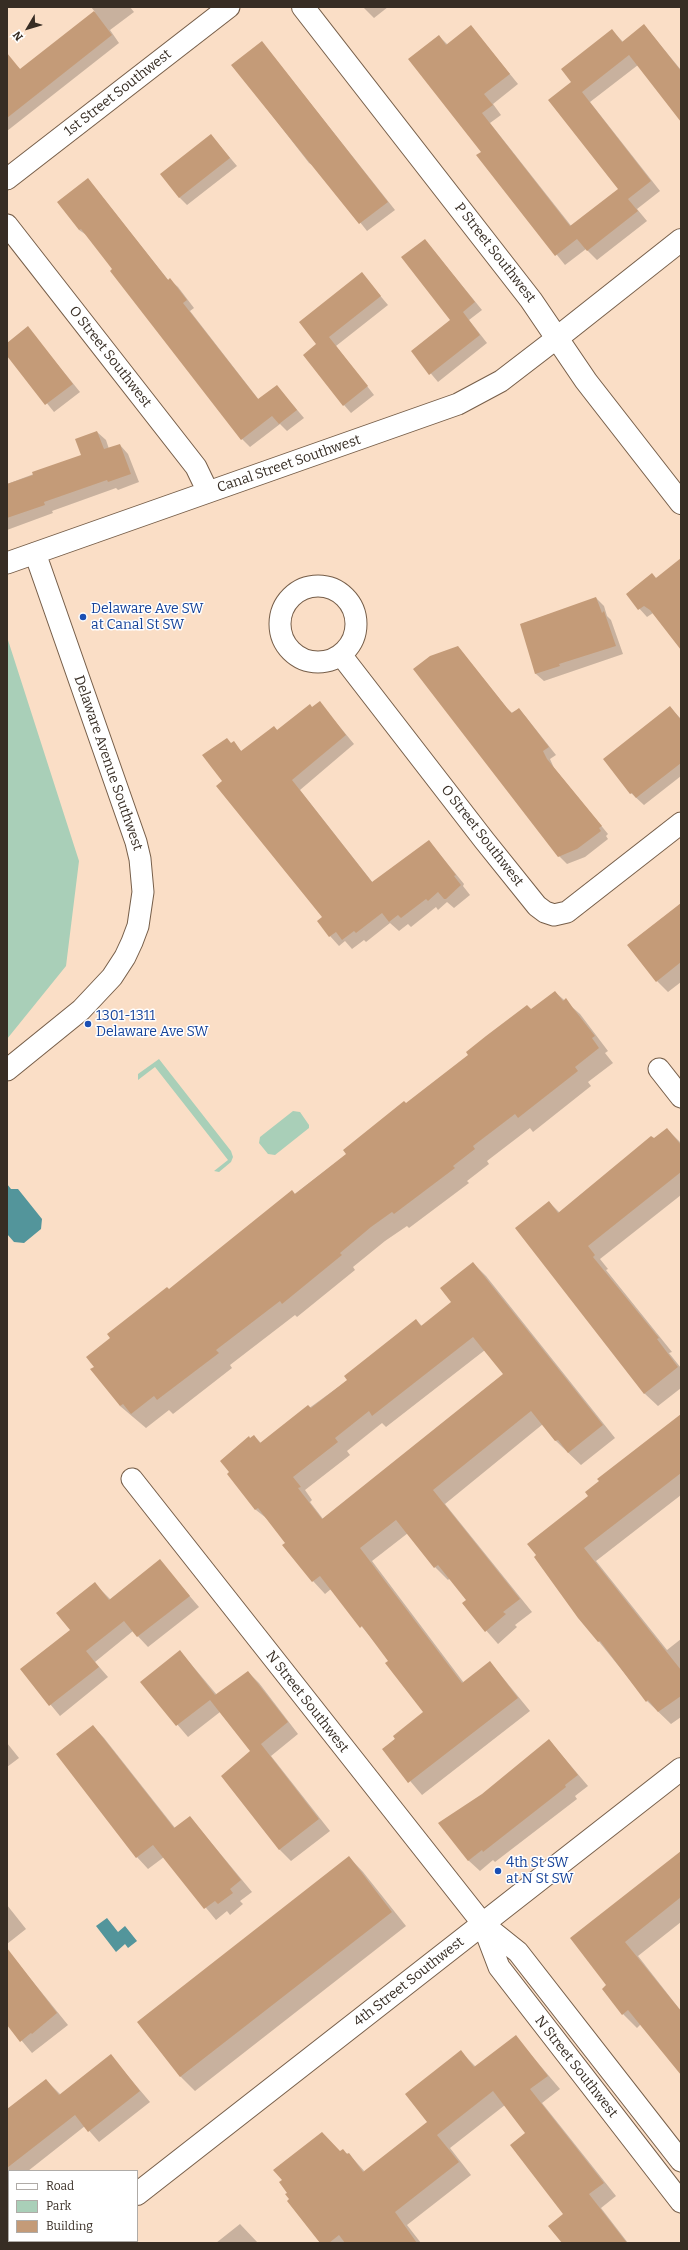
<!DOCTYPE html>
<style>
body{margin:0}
#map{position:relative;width:688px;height:2250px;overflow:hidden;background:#fadec6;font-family:Bitter,serif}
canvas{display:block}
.frame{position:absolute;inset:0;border:8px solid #372d24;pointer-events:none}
.legend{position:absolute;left:8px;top:2170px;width:130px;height:72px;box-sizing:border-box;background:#fff;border:1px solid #afaba7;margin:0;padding:5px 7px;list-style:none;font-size:12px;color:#372d24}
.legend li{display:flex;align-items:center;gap:8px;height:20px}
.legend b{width:20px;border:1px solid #afaba7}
.north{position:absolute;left:8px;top:8px;width:40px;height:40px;-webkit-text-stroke:3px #fff;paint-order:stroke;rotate:232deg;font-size:11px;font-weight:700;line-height:16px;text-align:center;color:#372d24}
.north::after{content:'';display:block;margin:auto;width:14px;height:18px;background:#372d24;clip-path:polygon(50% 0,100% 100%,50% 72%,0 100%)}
</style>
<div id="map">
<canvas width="688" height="2250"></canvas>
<div class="frame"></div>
<ul class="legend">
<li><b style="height:5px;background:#fff"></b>Road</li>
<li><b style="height:11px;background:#a9cfb8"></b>Park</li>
<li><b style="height:11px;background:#c49b78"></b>Building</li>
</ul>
<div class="north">N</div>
</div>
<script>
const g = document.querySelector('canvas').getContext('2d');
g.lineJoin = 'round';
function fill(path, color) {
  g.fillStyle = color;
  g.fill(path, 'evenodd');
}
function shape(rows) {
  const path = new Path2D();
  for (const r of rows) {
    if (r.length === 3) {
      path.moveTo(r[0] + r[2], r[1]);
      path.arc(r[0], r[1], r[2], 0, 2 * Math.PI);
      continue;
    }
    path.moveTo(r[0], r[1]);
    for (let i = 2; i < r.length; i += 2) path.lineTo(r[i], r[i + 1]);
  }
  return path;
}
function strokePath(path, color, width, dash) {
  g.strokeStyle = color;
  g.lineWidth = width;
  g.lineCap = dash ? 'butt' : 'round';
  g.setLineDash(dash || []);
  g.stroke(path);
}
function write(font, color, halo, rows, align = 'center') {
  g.font = font + ' Bitter,serif';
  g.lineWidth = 3;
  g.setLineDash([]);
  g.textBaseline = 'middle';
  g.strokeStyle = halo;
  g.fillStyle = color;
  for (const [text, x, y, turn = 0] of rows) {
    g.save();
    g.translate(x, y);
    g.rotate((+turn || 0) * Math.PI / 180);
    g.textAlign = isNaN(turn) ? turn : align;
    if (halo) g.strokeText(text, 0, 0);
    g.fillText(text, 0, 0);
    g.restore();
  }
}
fill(shape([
 [7,637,79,861,66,966,7,1039],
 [159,1059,231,1151,233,1157,231,1162,219,1172,214,1171,228,1160,155,1067,138,1080,138,1074],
 [293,1111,300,1112,309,1125,309,1128,275,1155,268,1154,259,1143,260,1137]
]), '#a9cfb8');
fill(shape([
 [7,1184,11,1189,18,1189,42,1219,41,1229,24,1243,14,1242,7,1234],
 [107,1918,118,1932,125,1926,137,1941,128,1948,125,1944,116,1952,96,1926]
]), '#53959b');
fill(shape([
 [91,7,130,7,134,12,110,30,119,43,7,131,7,56,21,70,95,12],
 [363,7,388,7,374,18],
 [644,25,681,70,681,120,638,65,590,102,660,191,637,209,647,221,597,260,586,249,565,265,478,156,482,152,439,36,448,45,471,26,518,84,493,104,501,115,490,123,572,227,620,189,572,82,612,30,623,42],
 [262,42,395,210,367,231,318,169,309,163,233,65],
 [211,135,237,166,187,205,179,197],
 [88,179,169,281,170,280,178,287,194,308,190,311,259,400,277,386,304,418,287,431,280,424,250,447,242,439,111,271,114,269,88,236,79,230],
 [425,240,482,310,469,320,487,343,438,382,412,351,451,320],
 [362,274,388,305,336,346,374,395,351,413,344,405,318,344],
 [28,328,80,392,54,412,7,354,7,344],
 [97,432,106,440,109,449,120,445,128,454,139,482,118,490,116,488,52,511,53,513,7,530,7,484,82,456],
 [681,568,681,649,653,613,647,617,627,595,656,578],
 [596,598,604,606,607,616,611,620,623,654,544,681,536,674,521,624],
 [458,647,511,713,519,709,526,717,556,755,550,759,554,768,608,834,606,836,608,839,585,857,567,864,559,856],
 [320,703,354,744,300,790,373,883,429,841,464,884,463,886,470,895,454,908,447,902,438,910,436,907,411,927,408,924,399,931,390,923,366,942,364,940,352,949,345,941,339,946,330,936,318,921,323,917,217,786,224,781,232,744,234,743,242,752,274,727,278,731],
 [670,707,681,719,681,776,644,805,631,793],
 [681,905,681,982,668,992,657,981],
 [555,992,580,1014,608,1051,605,1053,613,1063,588,1082,591,1086,533,1132,530,1128,487,1161,489,1164,467,1181,469,1183,409,1228,407,1226,385,1241,353,1267,355,1270,297,1317,295,1315,230,1365,232,1368,173,1414,169,1410,146,1428,120,1406,169,1290,347,1154,406,1105],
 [667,1129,681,1143,681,1195,600,1259,608,1269,606,1270,672,1352,669,1353,681,1368,681,1388,658,1406,644,1393,549,1202,560,1213],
 [473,1263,486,1276,615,1438,581,1465,556,1441,543,1424,445,1504,532,1612,515,1625,517,1627,498,1644,463,1604,467,1600,450,1578,448,1580,435,1567,408,1533,372,1561,464,1683,490,1662,530,1711,422,1795,383,1749,425,1713,390,1661,331,1589,325,1594,313,1581,270,1521,256,1510,228,1474,254,1436,261,1443,348,1380,416,1320,422,1326,452,1303],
 [485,1350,504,1374,323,1519,310,1502,312,1500,305,1490,350,1455,347,1451,382,1423,386,1427],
 [681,1417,681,1495,596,1561,667,1650,681,1639,681,1717,671,1724,647,1701,579,1617,535,1557,590,1496],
 [160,1561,199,1607,148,1647,133,1631,95,1662,108,1677,60,1716,22,1670,71,1631,95,1584,111,1600],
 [180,1651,217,1695,248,1672,259,1683,298,1734,271,1756,330,1831,291,1861,280,1850,222,1776,252,1752,220,1712,188,1737,141,1682],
 [93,1726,104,1738,175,1828,190,1817,252,1892,240,1901,243,1904,230,1915,227,1911,216,1920,164,1857,148,1869,137,1857,57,1754],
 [549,1740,588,1786,575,1796,577,1799,495,1862,493,1860,480,1871,468,1860,483,1795],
 [7,1743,19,1758,7,1767],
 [681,1852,681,1922,638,1956,681,2011,681,2073,641,2024,637,2028,623,2014,608,1985,571,1938],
 [349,1857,363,1872,406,1926,195,2091,181,2077,138,2022],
 [7,1905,26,1929,7,1944],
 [17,1962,68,2025,32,2053,7,2023,7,1970],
 [516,2037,560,2089,542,2103,616,2196,601,2208,628,2243,563,2243,564,2214,527,2133,505,2105,450,2148,471,2175,407,2225,421,2243,321,2243,340,2152,349,2154,365,2172,428,2122,461,2052,476,2067],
 [111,2056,150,2102,99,2142,85,2126,28,2171,9,2171,9,2186,7,2187,7,2110,46,2080,61,2095],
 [7,2209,9,2212,9,2241,7,2242],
 [240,2224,258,2243,216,2243]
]), '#0003');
fill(shape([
 [94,11,112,35,7,118,7,53,20,69],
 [644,24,681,71,681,122,629,55,582,92,651,181,628,199,638,211,587,251,577,239,555,256,476,155,481,152,408,59,439,35,446,45,471,25,510,74,484,94,493,105,482,113,570,226,618,189,548,100,571,82,561,69,612,29,622,42],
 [262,41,388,202,359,224,231,65],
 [211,134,230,158,179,198,160,174],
 [88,178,168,280,170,278,187,300,183,303,258,399,277,385,297,410,279,424,272,416,241,440,110,271,112,269,81,229,79,230,57,202],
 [425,239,475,302,463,312,480,335,429,375,411,351,450,320,401,257],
 [362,272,381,296,329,337,368,386,343,406,303,355,316,344,299,322],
 [28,326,73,384,45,405,7,356,7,343],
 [97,431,104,449,120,444,131,474,108,482,107,480,44,502,45,505,7,518,7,484,33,475,32,472,81,455,75,439],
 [681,558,681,650,650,610,644,606,638,610,626,594,652,573,656,578],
 [596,597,602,613,604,611,616,646,559,664,560,666,535,674,520,624],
 [458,646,507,708,512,713,519,708,549,747,543,751,547,759,602,826,599,828,601,831,577,849,558,857,413,669,430,656],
 [320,701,346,735,292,780,372,882,429,840,456,875,454,876,461,885,446,899,444,899,438,892,428,901,426,899,401,918,398,915,389,922,382,913,356,933,354,931,342,940,336,932,329,937,317,921,322,917,216,786,222,781,202,755,227,738,231,743,234,741,241,751,274,726,277,730,310,704,312,707],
 [670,706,681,720,681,763,636,798,632,793,630,794,603,759],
 [681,903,681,962,656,982,627,945],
 [555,991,563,1001,566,998,573,1008,595,1036,592,1038,599,1048,575,1067,578,1071,518,1118,515,1114,473,1146,475,1149,453,1166,455,1168,394,1214,392,1212,371,1227,340,1253,342,1255,282,1304,280,1301,216,1350,219,1353,157,1400,154,1396,131,1414,123,1404,120,1406,90,1369,94,1367,86,1357,110,1338,107,1334,167,1287,169,1289,292,1190,295,1194,346,1154,343,1150,404,1101,406,1103,468,1055,466,1052,486,1036,527,1005,531,1009],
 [667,1128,681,1145,681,1172,588,1246,595,1255,593,1257,659,1338,657,1339,678,1367,644,1394,515,1228,549,1201,558,1213,651,1136,654,1138],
 [473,1262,603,1425,568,1453,558,1440,555,1441,531,1411,433,1490,520,1599,503,1612,506,1614,485,1632,462,1603,466,1600,438,1565,434,1568,396,1520,360,1548,462,1683,490,1661,518,1698,408,1783,382,1749,395,1739,393,1736,423,1712,385,1663,388,1661,362,1626,360,1628,320,1576,312,1582,282,1545,285,1543,258,1508,255,1510,227,1474,229,1472,220,1461,249,1436,250,1438,254,1435,260,1443,308,1405,311,1408,347,1380,344,1376,416,1319,421,1326,451,1302,440,1288],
 [473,1337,503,1374,322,1519,298,1488,301,1487,293,1477,338,1442,335,1438,369,1411,372,1416],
 [681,1414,681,1473,584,1548,681,1670,681,1696,658,1712,648,1700,646,1702,600,1641,598,1642,578,1618,534,1557,536,1555,527,1544,588,1496,585,1492,599,1481,597,1479],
 [160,1559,190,1596,137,1637,124,1621,86,1651,99,1667,49,1706,20,1669,70,1630,56,1613,95,1582,109,1600],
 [180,1650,215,1695,248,1671,288,1722,261,1744,319,1819,279,1850,221,1776,250,1751,210,1700,176,1726,140,1682],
 [93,1725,174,1828,190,1816,241,1880,230,1889,233,1893,218,1904,215,1901,204,1909,153,1845,136,1858,56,1754],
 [549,1739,578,1775,565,1785,566,1787,483,1852,482,1850,468,1861,438,1823,482,1794],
 [681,1851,681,1897,625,1942,681,2011,681,2075,628,2010,622,2015,602,1989,606,1985,570,1938],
 [349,1856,392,1912,180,2077,137,2022],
 [7,1948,57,2013,32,2034,31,2033,20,2042,7,2025],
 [516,2035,548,2076,530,2089,604,2183,589,2194,627,2243,562,2243,548,2226,563,2214,510,2145,525,2133,493,2091,437,2135,459,2162,395,2212,417,2243,345,2243,339,2235,329,2243,320,2243,287,2201,289,2199,285,2194,287,2193,279,2182,282,2180,273,2170,322,2132,340,2151,343,2149,347,2154,349,2153,363,2172,427,2122,405,2094,461,2050,474,2067],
 [111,2054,140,2091,88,2132,75,2115,7,2168,7,2109,46,2079,59,2095]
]), '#c49b78');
const minor = shape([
 [7,179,229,7],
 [7,225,196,467,208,492],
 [7,563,458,404,501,381,557,338],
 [318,624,38],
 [341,655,484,840,537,906,545,912,554,915,567,912,681,823],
 [659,1069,681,1097],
 [7,1070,81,1010,112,977,125,957,132,942,138,926,143,892,140,859,136,842,35,553],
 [132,1479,483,1924,518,1952,681,2161],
 [483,1925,499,1967,681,2202]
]);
const tertiary = shape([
 [303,7,531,300,586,381,681,503],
 [557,338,681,240],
 [137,2194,681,1769],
 [75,2243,78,2241]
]);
strokePath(minor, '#765e49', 23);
strokePath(tertiary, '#765e49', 24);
strokePath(minor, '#fff', 21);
strokePath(tertiary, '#fff', 22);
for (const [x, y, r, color] of [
 [83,617,4,"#1a4fb4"],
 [88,1024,4,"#1a4fb4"],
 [498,1871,4,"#1a4fb4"]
]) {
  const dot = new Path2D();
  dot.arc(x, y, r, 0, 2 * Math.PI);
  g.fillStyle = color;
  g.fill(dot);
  strokePath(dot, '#fff', 1.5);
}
write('14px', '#372d24', '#fff', [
 ["1st Street Southwest",118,93,-38],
 ["P Street Southwest",495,253,52],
 ["O Street Southwest",110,357,52],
 ["Canal Street Southwest",289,464,-19],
 ["Delaware Avenue Southwest",108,763,71],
 ["O Street Southwest",482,836,52],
 ["N Street Southwest",307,1702,52],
 ["4th Street Southwest",409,1982,-38],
 ["N Street Southwest",576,2067,52]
]);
write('14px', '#164399', '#fff', [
 ["Delaware Ave SW",91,609],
 ["at Canal St SW",91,625],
 ["1301-1311",96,1016],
 ["Delaware Ave SW",96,1032],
 ["4th St SW",506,1863],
 ["at N St SW",506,1879]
], 'left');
</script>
